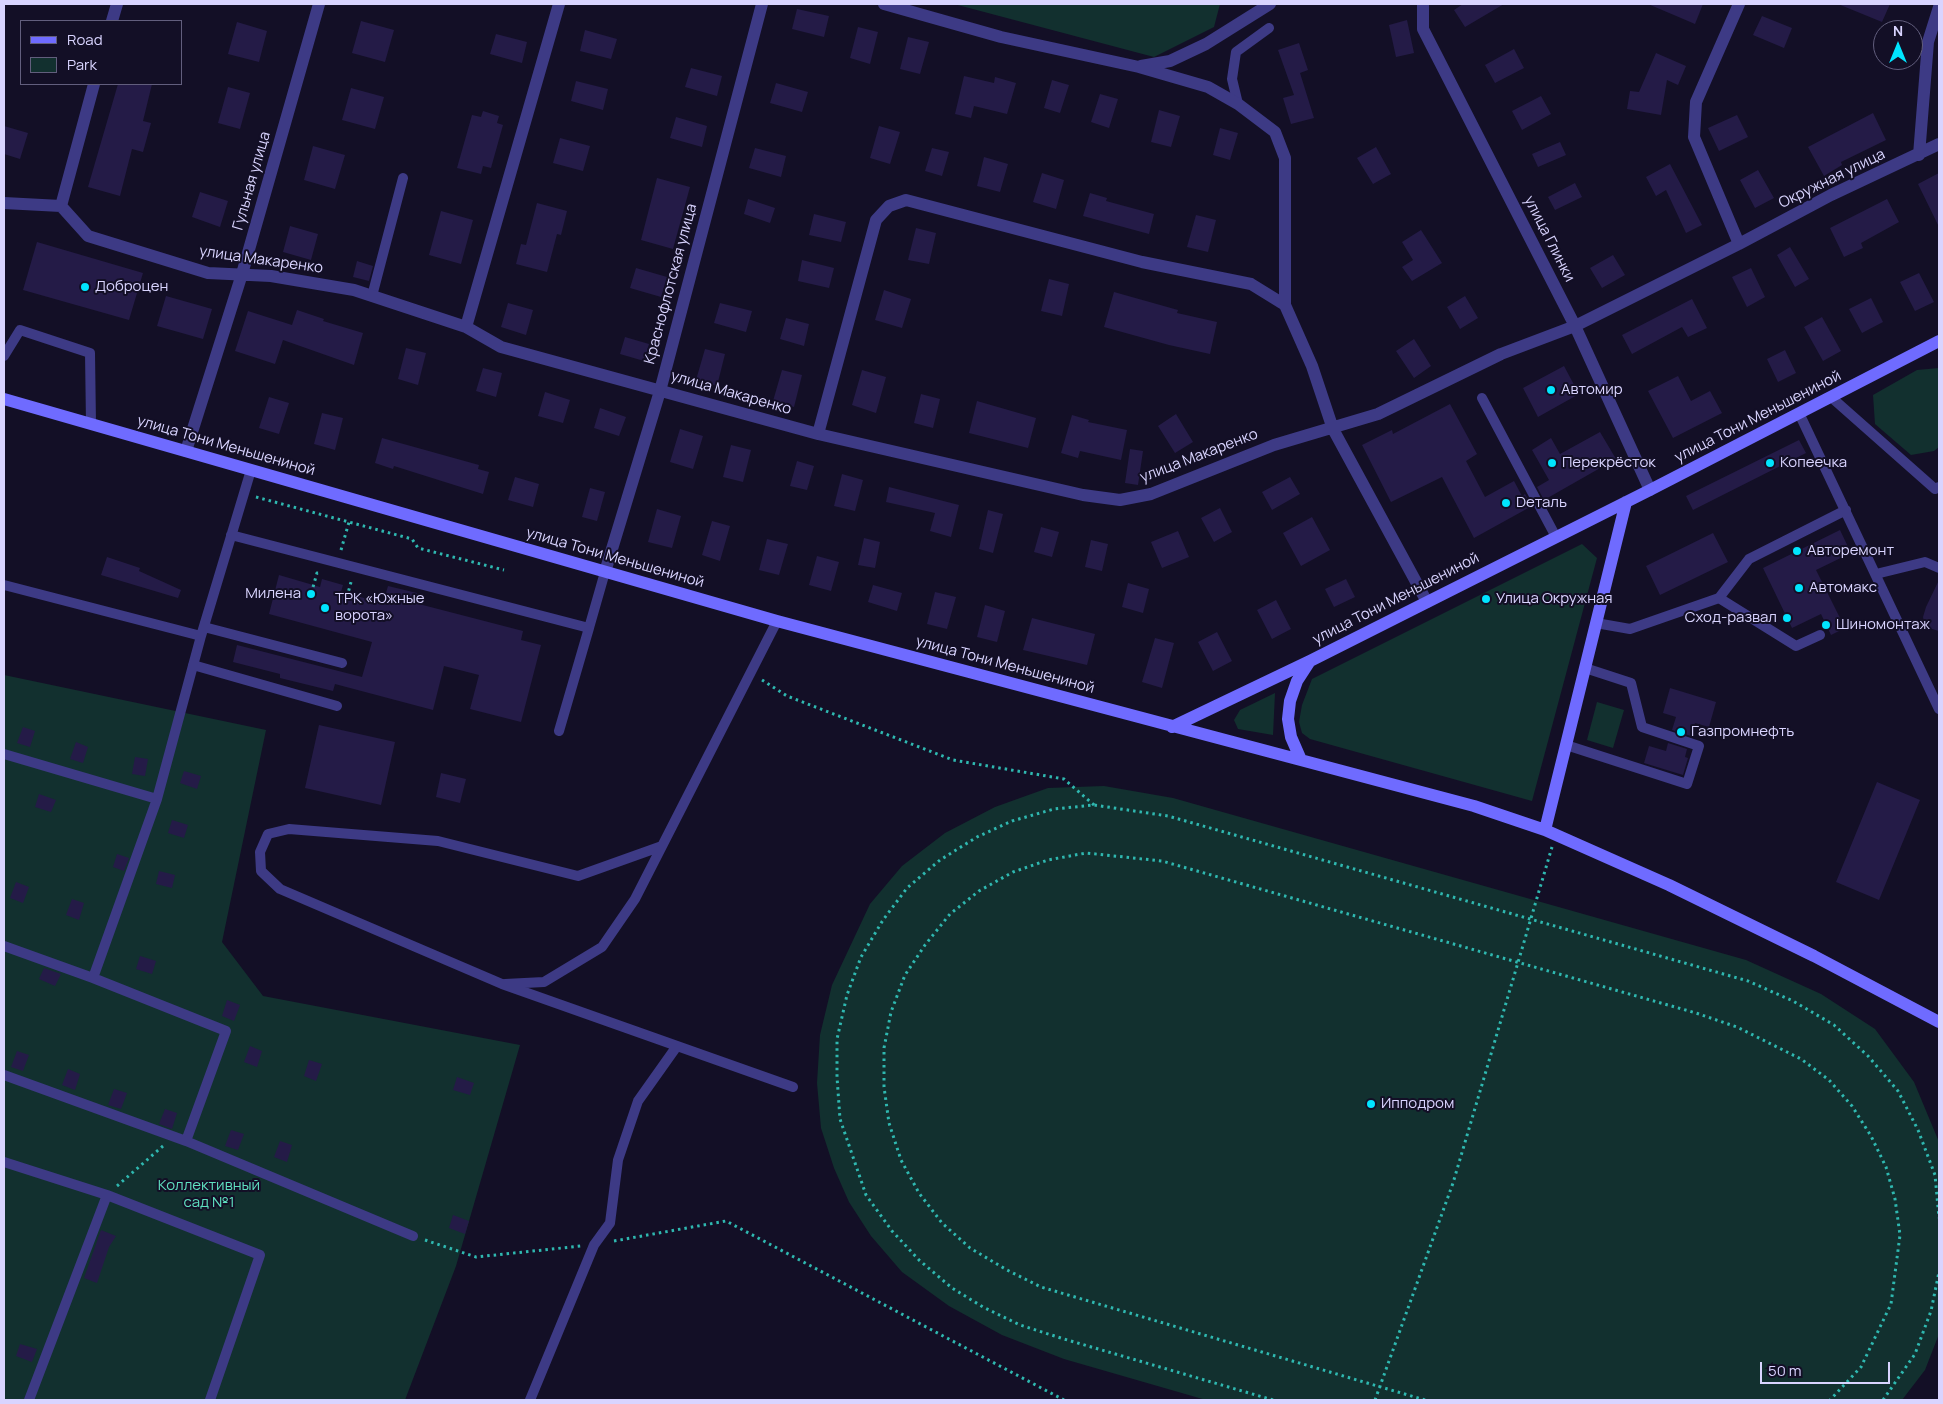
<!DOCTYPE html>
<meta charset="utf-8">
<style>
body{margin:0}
#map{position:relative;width:1943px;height:1404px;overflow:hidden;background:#130f26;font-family:Manrope,sans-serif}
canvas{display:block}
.frame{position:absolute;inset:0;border:5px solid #d9d4ff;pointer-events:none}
.legend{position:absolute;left:20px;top:20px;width:162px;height:65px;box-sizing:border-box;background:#130f26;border:1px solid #625e7d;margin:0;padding:6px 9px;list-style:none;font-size:15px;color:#d9d4ff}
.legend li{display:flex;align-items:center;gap:10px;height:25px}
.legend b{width:25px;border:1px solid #625e7d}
.north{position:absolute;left:1873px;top:20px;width:50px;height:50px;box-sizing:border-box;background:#130f26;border:1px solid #625e7d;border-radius:50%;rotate:0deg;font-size:14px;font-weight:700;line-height:20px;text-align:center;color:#d9d4ff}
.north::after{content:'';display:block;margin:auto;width:18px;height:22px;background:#00e5ff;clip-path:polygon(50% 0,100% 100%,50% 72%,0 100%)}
.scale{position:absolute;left:1760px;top:1362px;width:130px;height:22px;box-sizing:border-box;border:2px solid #d9d4ff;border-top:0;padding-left:6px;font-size:15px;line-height:18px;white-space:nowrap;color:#d9d4ff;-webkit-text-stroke:4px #130f26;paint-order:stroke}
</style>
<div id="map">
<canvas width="1943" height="1404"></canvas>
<div class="frame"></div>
<ul class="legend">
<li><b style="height:6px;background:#6f6bff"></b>Road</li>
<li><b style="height:14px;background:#12302f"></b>Park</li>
</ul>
<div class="north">N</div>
<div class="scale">50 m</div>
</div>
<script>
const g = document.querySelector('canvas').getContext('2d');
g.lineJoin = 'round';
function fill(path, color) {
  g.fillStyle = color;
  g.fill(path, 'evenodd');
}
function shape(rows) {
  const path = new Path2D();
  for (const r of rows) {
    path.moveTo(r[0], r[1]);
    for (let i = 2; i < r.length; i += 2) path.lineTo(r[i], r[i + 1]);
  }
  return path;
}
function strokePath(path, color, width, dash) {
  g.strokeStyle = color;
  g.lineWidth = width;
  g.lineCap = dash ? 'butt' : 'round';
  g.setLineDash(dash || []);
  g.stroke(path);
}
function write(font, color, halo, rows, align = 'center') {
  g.font = font + ' Manrope,sans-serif';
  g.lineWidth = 4;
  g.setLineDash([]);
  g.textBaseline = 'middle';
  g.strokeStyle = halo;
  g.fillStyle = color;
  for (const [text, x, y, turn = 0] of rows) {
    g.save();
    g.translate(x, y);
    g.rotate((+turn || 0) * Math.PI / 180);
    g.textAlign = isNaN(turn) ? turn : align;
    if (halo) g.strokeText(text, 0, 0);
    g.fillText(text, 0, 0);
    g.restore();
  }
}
fill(shape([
 [954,4,1220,4,1214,27,1154,57],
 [1939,368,1939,447,1934,451,1911,455,1875,424,1873,395,1917,370],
 [1582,544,1597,558,1532,801,1310,739,1302,733,1299,722,1302,705,1312,679],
 [4,675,266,730,222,942,263,996,520,1045,456,1266,405,1400,4,1400],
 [1275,693,1273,735,1238,729,1234,720,1240,710],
 [1597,702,1624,710,1613,748,1587,740],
 [1104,786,1173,798,1746,960,1821,994,1875,1029,1914,1082,1939,1142,1939,1334,1925,1370,1902,1400,1206,1400,1064,1359,1002,1335,949,1306,902,1272,871,1236,849,1202,834,1168,821,1128,817,1083,820,1035,832,985,870,904,902,866,945,833,995,807,1048,788]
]), '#12302f');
fill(shape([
 [1463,4,1504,4,1465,27,1454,10],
 [1648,4,1703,4,1695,24],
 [1838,4,1890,4,1882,22],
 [797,9,829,16,824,37,792,29],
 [1762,16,1792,28,1784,48,1753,35],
 [1407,20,1414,53,1396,57,1389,25],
 [361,21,394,30,385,62,352,53],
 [237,22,267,31,259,62,228,54],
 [858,27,878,32,870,64,850,58],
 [585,30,617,39,611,59,580,51],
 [496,34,527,42,522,63,490,54],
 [908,37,929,42,920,74,900,69],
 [1299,43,1308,70,1300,73,1314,118,1291,124,1283,98,1294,95,1278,50],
 [1514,49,1524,68,1495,83,1485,65],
 [1656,53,1686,66,1678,85,1667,80,1661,115,1627,109,1630,91,1639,92],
 [691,68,722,76,717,96,685,87],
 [964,76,994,83,995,77,1016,83,1007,114,974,106,971,118,955,114],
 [1052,80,1069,85,1060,113,1044,108],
 [576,81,608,89,603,110,571,101],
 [776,83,808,92,802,112,770,103],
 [118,84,152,84,143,121,151,123,143,152,132,149,120,196,88,187],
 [228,87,250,93,240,129,218,123],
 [351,88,384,97,375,129,342,120],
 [1100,94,1118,99,1109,128,1091,122],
 [1541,96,1551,114,1522,130,1512,111],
 [1159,110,1180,116,1171,147,1151,142],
 [483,111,499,116,497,123,503,125,491,168,483,166,481,174,457,168,472,115,481,117],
 [1873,113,1886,140,1841,162,1842,165,1824,176,1808,147],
 [1737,115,1748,137,1719,151,1708,128],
 [676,117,707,126,702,147,670,138],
 [4,126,28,133,20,159,4,154],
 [879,126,900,132,890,164,870,158],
 [1220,128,1238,133,1230,160,1213,155],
 [560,138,590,146,583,171,553,163],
 [1560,142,1566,155,1538,167,1532,154],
 [313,146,345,155,335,189,304,180],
 [1376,147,1391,174,1373,184,1357,158],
 [755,148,786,156,781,177,749,168],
 [932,148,949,152,942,176,925,171],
 [984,157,1008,164,1000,192,977,186],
 [1670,164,1702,225,1686,233,1666,190,1656,196,1646,177],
 [1758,170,1774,198,1755,208,1740,180],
 [1042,173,1064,180,1056,209,1033,202],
 [1939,173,1939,227,1918,184],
 [657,178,690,187,673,249,641,240],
 [1575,183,1582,197,1555,210,1548,197],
 [200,192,228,201,220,227,192,217],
 [1090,193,1107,198,1106,201,1154,214,1149,234,1083,216],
 [748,199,775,208,770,223,744,214],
 [1887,199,1899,222,1861,243,1863,248,1844,257,1830,228],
 [537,203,567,211,561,235,557,234,547,272,516,264,521,244,526,245],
 [441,211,473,220,461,264,429,255],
 [814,214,846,222,841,242,809,235],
 [1196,215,1216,220,1208,252,1187,247],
 [290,226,318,234,311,260,283,252],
 [916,228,936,233,929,264,908,260],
 [1421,230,1442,263,1412,281,1402,267,1413,260,1402,242],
 [37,242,143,273,129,320,23,290],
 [1790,247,1809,279,1795,287,1777,255],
 [1613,255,1625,275,1602,288,1590,268],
 [802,260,834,268,829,288,798,281],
 [357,261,373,266,369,281,353,277],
 [636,268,667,277,661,297,630,288],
 [1751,268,1765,297,1747,307,1732,277],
 [1919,273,1934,302,1915,311,1900,282],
 [1049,279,1069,284,1062,316,1041,311],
 [884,290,911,299,902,328,875,320],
 [1114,292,1178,310,1177,313,1217,322,1210,354,1169,345,1104,327],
 [166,296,212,309,203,339,157,326],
 [1465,296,1478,318,1460,329,1447,307],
 [1871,298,1883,322,1862,333,1849,309],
 [1692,299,1707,328,1688,337,1682,327,1632,354,1622,335],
 [508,303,533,310,526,335,501,327],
 [720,303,752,311,746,332,714,323],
 [297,310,324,319,323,321,363,333,354,365,283,340,275,364,235,351,248,311,292,325],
 [1822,317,1841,351,1823,361,1804,327],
 [786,318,809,324,804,346,780,339],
 [625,337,649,344,644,361,620,354],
 [1414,339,1431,366,1414,378,1396,351],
 [406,348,426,353,418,385,398,379],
 [705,349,725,354,717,386,696,380],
 [1785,350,1796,373,1778,382,1767,359],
 [1564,366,1579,394,1538,417,1523,388],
 [483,368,502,373,496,397,476,391],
 [782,370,802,375,794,407,773,401],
 [862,370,886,377,876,413,852,405],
 [1678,376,1691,401,1710,391,1722,413,1673,438,1648,391],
 [545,392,570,400,563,423,538,416],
 [921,394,940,399,933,428,914,423],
 [269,397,289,403,279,434,259,428],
 [977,401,1036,418,1028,448,969,433],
 [1450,404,1477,454,1466,461,1485,497,1514,481,1522,496,1525,494,1532,506,1474,538,1442,477,1391,502,1362,445,1392,430,1393,434],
 [600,408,626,417,619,436,594,428],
 [322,413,343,418,335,450,314,444],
 [1176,414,1193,442,1175,453,1158,426],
 [1072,415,1089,420,1088,422,1127,430,1121,460,1080,451,1078,458,1061,453],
 [680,429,703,436,693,469,670,462],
 [1600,432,1616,459,1544,500,1537,487,1549,480,1532,450,1551,438,1560,454],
 [382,438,479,465,478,469,489,472,483,494,394,466,393,469,375,463],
 [1799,440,1806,453,1693,510,1686,496],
 [731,445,751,450,743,482,723,477],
 [1130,449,1143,451,1138,485,1125,483],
 [797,461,814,466,807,490,790,486],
 [842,474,863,480,855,511,834,506],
 [515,477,539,484,533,507,508,500],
 [1290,477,1300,494,1272,510,1262,492],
 [889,487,959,505,951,537,930,531,935,513,886,502],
 [590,488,605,492,597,521,582,517],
 [1220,508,1232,532,1214,542,1201,518],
 [657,509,681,516,672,548,648,542],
 [988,510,1003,514,993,553,979,549],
 [1312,517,1330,550,1301,566,1283,533],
 [712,521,730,526,720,561,702,555],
 [1041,527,1059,532,1052,557,1034,552],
 [1840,530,1851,553,1816,570,1845,628,1831,635,1821,614,1792,628,1763,568],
 [1178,531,1189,557,1162,568,1151,542],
 [1713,533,1728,562,1660,595,1646,566],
 [864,538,880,542,875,568,858,565],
 [767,539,788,544,779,575,759,570],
 [1091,540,1108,544,1102,571,1085,567],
 [817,556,839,562,831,591,809,585],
 [107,557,140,568,139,571,181,590,178,598,101,575],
 [279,575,320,587,322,579,343,585,341,592,383,603,388,586,417,593,415,603,523,631,521,640,541,645,521,722,470,709,479,675,444,666,433,710,335,684,333,691,280,678,280,674,233,662,237,645,362,677,372,642,269,614],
 [1346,579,1355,597,1334,607,1325,589],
 [1939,580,1939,631,1925,627,1923,617,1926,607],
 [1128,583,1149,589,1143,613,1122,607],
 [873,585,902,593,897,611,868,602],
 [935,592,956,597,947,629,927,624],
 [1276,600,1291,629,1272,639,1257,610],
 [985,605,1005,611,997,642,977,637],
 [1032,618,1095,634,1087,665,1023,650],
 [1217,632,1232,661,1213,671,1198,642],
 [1155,638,1174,643,1162,688,1142,682],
 [1670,688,1716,702,1709,727,1695,723,1691,736,1672,730,1676,717,1663,713],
 [319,725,395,742,381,805,305,788],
 [23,727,35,731,30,747,17,743],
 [76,742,88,747,83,763,70,759],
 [1668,743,1687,749,1685,757,1688,758,1683,775,1644,763,1649,746,1666,751],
 [135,757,148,759,145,776,132,774],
 [184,771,201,776,197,789,180,783],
 [441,773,466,779,460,803,436,797],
 [1877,782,1920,800,1879,900,1836,882],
 [39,794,56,800,51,812,35,807],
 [172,820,188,825,184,838,168,833],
 [117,854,129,858,124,871,113,867],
 [159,871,175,875,172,888,156,884],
 [16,882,29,887,23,903,10,898],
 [72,899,84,903,79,920,66,915],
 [140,956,156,961,152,974,136,969],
 [44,968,61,974,55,986,39,979],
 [227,1000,240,1005,234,1021,222,1016],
 [250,1046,262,1051,257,1067,244,1062],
 [17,1051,29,1055,23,1071,11,1067],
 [309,1060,322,1064,316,1081,304,1076],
 [68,1069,80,1074,75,1090,62,1085],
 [457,1077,474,1083,470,1095,453,1090],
 [114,1089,127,1093,121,1109,108,1105],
 [165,1109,177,1113,172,1129,159,1124],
 [231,1130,244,1134,238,1150,225,1146],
 [280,1141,292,1145,287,1162,274,1157],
 [453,1215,469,1221,465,1234,449,1228],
 [101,1230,116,1236,109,1247,97,1283,84,1278],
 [20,1344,37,1349,32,1362,16,1356]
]), '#241b47');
strokePath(shape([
 [256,497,412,539,418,548,504,570],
 [341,550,349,522],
 [313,587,317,573,321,574],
 [347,597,351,582,348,581],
 [762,680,787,696,953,760,1064,779,1094,805],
 [117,1186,163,1146],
 [425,1240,476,1257,581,1246],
 [614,1241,726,1221,1064,1400],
 [1273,1400,1064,1339,1020,1325,983,1307,952,1288,919,1260,892,1231,866,1195,840,1119,837,1077,837,1039,847,995,861,957,883,920,907,888,940,860,977,837,1012,821,1054,809,1094,805,1168,816,1748,981,1793,1001,1834,1025,1868,1056,1898,1091,1918,1130,1935,1175,1939,1218],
 [1375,1400,1453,1183,1552,847],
 [1425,1400,1041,1287,1007,1270,970,1248,942,1223,919,1193,901,1160,889,1123,884,1087,884,1048,891,1012,905,975,925,945,950,914,979,891,1013,872,1048,860,1086,853,1162,861,1696,1013,1737,1027,1801,1059,1829,1080,1852,1106,1871,1136,1886,1167,1895,1199,1900,1235,1891,1304,1861,1367,1830,1400],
 [1883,1400,1915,1354,1931,1311,1939,1272]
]), '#2fb8b0', 3, [2.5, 4]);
strokePath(shape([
 [1238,104,1232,79,1236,52,1269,28],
 [372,296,403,178],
 [4,356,20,330,90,353,91,424],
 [1831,397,1935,489,1939,487],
 [1482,398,1556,537],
 [1799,413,1939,709],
 [231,535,589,628,605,572],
 [1876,574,1925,562,1939,568],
 [4,585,201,636],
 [1719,598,1749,559,1846,510],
 [1596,623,1630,629,1719,598,1796,646,1820,635],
 [204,627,342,663],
 [193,665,337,706],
 [559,731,589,628],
 [1566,745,1687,784,1699,746,1642,727,1631,683,1585,668],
 [4,754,157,799],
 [662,846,578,876,438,841,289,829,268,834,260,852,261,871,280,889,502,984,793,1087],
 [4,946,93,978],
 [505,984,544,982,602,947,635,899,777,621],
 [4,1075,186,1141,413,1236],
 [186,1141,226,1031,93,978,157,799,201,636,251,470],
 [4,1162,107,1195,260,1255,210,1400],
 [29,1400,107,1195],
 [530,1400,594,1245,610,1223,618,1160,638,1101,677,1046]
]), '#3d3a85', 10);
strokePath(shape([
 [884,4,1001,37,1139,67,1208,87,1238,104,1275,132,1285,158,1285,305,1312,366,1333,429,1427,602],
 [1423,4,1423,29,1575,326,1650,490],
 [1739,4,1696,102,1694,137,1739,244,1831,195,1939,144],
 [112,21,117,4],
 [1141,66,1170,61,1206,44,1270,4],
 [1919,155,1928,42,1939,7],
 [4,203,61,206,88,236,208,273,271,276,354,290,466,327,501,347,818,434,1083,495,1120,500,1151,494,1274,445,1378,414,1501,354,1575,326,1739,244],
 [61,206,94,84],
 [466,327,559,4],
 [818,434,876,220,889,206,906,200,1142,262,1251,284,1285,305],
 [186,451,242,274,319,4],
 [605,572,660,391,762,4]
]), '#3d3a85', 12);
strokePath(shape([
 [4,399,777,621,1474,806,1545,830,1669,885,1814,956,1939,1022],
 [1172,727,1310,661,1650,490,1939,341],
 [1301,760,1291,737,1288,719,1290,701,1297,681,1310,661],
 [1545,830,1626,502]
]), '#6f6bff', 12);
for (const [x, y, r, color] of [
 [85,287,5,"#00e5ff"],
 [1551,390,5,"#00e5ff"],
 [1552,463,5,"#00e5ff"],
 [1770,463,5,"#00e5ff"],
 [1506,503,5,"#00e5ff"],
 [1797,551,5,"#00e5ff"],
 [1799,588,5,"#00e5ff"],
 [311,594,5,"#00e5ff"],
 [1486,599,5,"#00e5ff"],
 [325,608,5,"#00e5ff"],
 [1787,618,5,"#00e5ff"],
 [1826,625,5,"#00e5ff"],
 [1681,732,5,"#00e5ff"],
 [1371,1104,5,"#00e5ff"]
]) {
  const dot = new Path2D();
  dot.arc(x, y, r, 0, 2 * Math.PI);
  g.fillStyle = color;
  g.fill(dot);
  strokePath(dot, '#130f26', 2);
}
write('15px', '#d9d4ff', '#130f26', [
 ["Окружная улица",1832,179,-26],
 ["Гульная улица",252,181,-74],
 ["улица Глинки",1549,239,63],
 ["улица Макаренко",261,260,8],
 ["Краснофлотская улица",671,284,-75],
 ["улица Макаренко",731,393,16],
 ["улица Тони Меньшениной",1758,417,-27],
 ["улица Тони Меньшениной",226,446,16],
 ["улица Макаренко",1199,456,-21],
 ["улица Тони Меньшениной",615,558,16],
 ["улица Тони Меньшениной",1396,599,-27],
 ["улица Тони Меньшениной",1005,665,15]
]);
write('15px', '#d9d4ff', '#130f26', [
 ["Доброцен",95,287],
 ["Автомир",1561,390],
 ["Перекрёсток",1562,463],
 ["Копеечка",1780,463],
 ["Dеталь",1516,503],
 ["Авторемонт",1807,551],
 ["Автомакс",1809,588],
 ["Милена",301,594,"right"],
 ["ТРК «Южные",335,599],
 ["ворота»",335,616],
 ["Улица Окружная",1496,599],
 ["Сход-развал",1777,618,"right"],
 ["Шиномонтаж",1836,625],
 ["Газпромнефть",1691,732],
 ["Ипподром",1381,1104]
], 'left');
write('15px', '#5fe0c0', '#130f26', [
 ["Коллективный",209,1186],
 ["сад №1",209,1203]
]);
</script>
